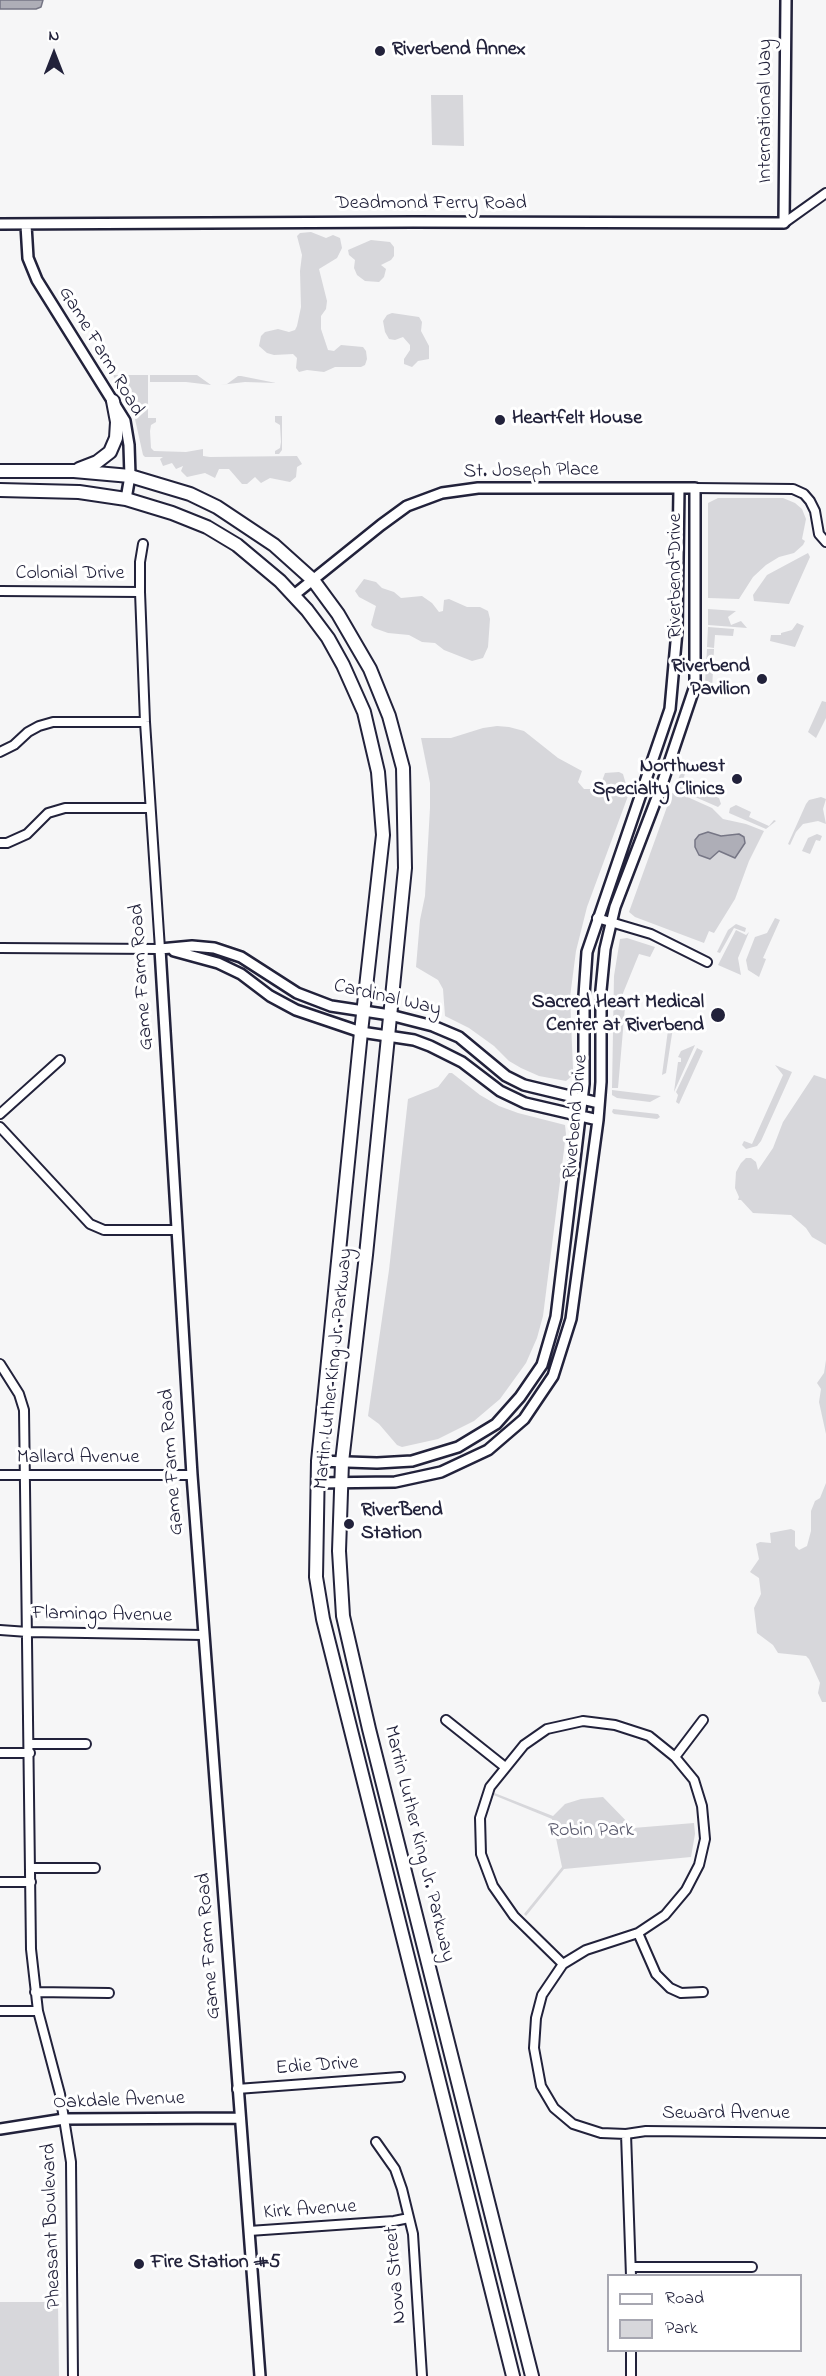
<!DOCTYPE html>
<style>
body{margin:0}
#map{position:relative;width:826px;height:2376px;overflow:hidden;background:#f6f6f7;font-family:"Indie Flower",sans-serif}
canvas{display:block}
.legend{position:absolute;left:607px;top:2274px;width:195px;height:78px;box-sizing:border-box;background:#fff;border:2px solid #a7a7b1;margin:0;padding:8px 10px;list-style:none;font-size:18px;color:#22223b}
.legend li{display:flex;align-items:center;gap:12px;height:30px}
.legend b{width:30px;border:2px solid #a7a7b1}
.north{position:absolute;left:24px;top:24px;width:60px;height:60px;-webkit-text-stroke:4px #fff;paint-order:stroke;rotate:0deg;font-size:16px;font-weight:700;line-height:24px;text-align:center;color:#22223b}
.north::after{content:'';display:block;margin:auto;width:21px;height:27px;background:#22223b;clip-path:polygon(50% 0,100% 100%,50% 72%,0 100%)}
</style>
<div id="map">
<canvas width="826" height="2376"></canvas>
<ul class="legend">
<li><b style="height:8px;background:#fff"></b>Road</li>
<li><b style="height:16px;background:#d7d7db"></b>Park</li>
</ul>
<div class="north">N</div>
</div>
<script>
const g = document.querySelector('canvas').getContext('2d');
g.lineJoin = 'round';
function fill(path, color) {
  g.fillStyle = color;
  g.fill(path, 'evenodd');
}
function shape(rows) {
  const path = new Path2D();
  for (const r of rows) {
    path.moveTo(r[0], r[1]);
    for (let i = 2; i < r.length; i += 2) path.lineTo(r[i], r[i + 1]);
  }
  return path;
}
function strokePath(path, color, width, dash) {
  g.strokeStyle = color;
  g.lineWidth = width;
  g.lineCap = dash ? 'butt' : 'round';
  g.setLineDash(dash || []);
  g.stroke(path);
}
function write(font, color, halo, rows, align = 'center') {
  g.font = font + ' "Indie Flower",sans-serif';
  g.lineWidth = 6;
  g.setLineDash([]);
  g.textBaseline = 'middle';
  g.strokeStyle = halo;
  g.fillStyle = color;
  for (const [text, x, y, turn = 0] of rows) {
    g.save();
    g.translate(x, y);
    g.rotate((+turn || 0) * Math.PI / 180);
    g.textAlign = isNaN(turn) ? turn : align;
    if (halo) g.strokeText(text, 0, 0);
    g.fillText(text, 0, 0);
    g.restore();
  }
}
fill(shape([
 [431,95,463,95,464,146,432,145],
 [311,232,326,238,333,235,340,238,342,248,337,258,319,269,327,301,326,309,321,316,321,329,328,350,334,351,341,345,363,347,366,351,367,359,365,365,361,367,335,367,324,372,307,370,299,372,296,368,297,358,293,354,274,355,267,353,259,346,261,336,265,332,278,329,289,332,295,330,297,326,301,307,300,271,302,255,297,236,300,233],
 [371,240,390,242,394,247,394,256,391,260,381,265,386,269,384,277,379,282,365,281,357,275,354,268,355,260,349,255,348,250],
 [392,313,419,317,422,322,421,331,429,346,429,359,418,361,412,367,404,364,404,359,410,350,410,345,403,337,395,340,389,339,385,332,383,321,387,315],
 [113,375,148,375,148,418,156,418,156,422,151,425,150,431,151,448,154,451,186,452,203,449,203,456,210,457,297,456,302,464,297,467,296,477,290,482,270,478,261,483,255,477,247,484,242,484,229,469,219,469,215,478,205,473,187,477,181,471,183,466,176,469,172,463,163,466,160,459,163,457,145,457,143,455,135,419],
 [150,375,197,375,211,385,186,382,150,382],
 [238,376,241,376,276,383,245,382,220,385,227,384],
 [275,416,282,416,282,450,279,454,275,454,275,451,280,448,281,442,280,425,275,422],
 [718,498,783,498,795,503,802,509,806,519,802,539,805,541,803,545,794,553,779,557,766,565,753,577,739,599,708,598,708,503],
 [808,553,810,557,789,604,754,601,753,595,767,575],
 [364,579,376,582,382,588,394,592,401,598,422,596,432,603,439,612,443,611,444,600,449,599,467,607,480,607,488,611,490,619,488,647,483,658,472,661,444,650,435,643,422,642,409,635,388,633,374,628,371,625,376,606,359,597,355,591],
 [708,609,736,611,728,617,731,625,741,621,747,628,708,625],
 [797,623,804,626,795,647,770,641,771,635,781,635,781,633,792,630],
 [708,627,734,629,733,636,715,635,714,648,707,647],
 [707,649,714,649,712,690,705,683],
 [822,701,826,702,826,718,816,738,808,732],
 [497,726,509,727,524,731,558,758,582,771,578,782,584,789,590,789,594,783,602,781,605,773,619,772,623,774,627,788,628,796,587,907,576,951,570,997,573,1069,572,1076,566,1081,539,1076,521,1068,509,1061,494,1046,469,1028,445,1016,443,989,438,980,416,967,420,920,425,896,430,808,430,783,421,738,451,738,483,728],
 [685,761,690,763,682,781,719,798,721,804,718,807,686,793,674,791],
 [672,793,683,795,712,808,723,819,746,824,764,831,749,861,735,899,714,933,709,931,704,943,635,917,629,912],
 [821,797,826,799,823,809,826,824,818,821,803,824,796,832,790,845,788,844,806,804,809,800],
 [736,805,751,812,749,817,769,826,774,820,776,821,766,829,729,813,730,808],
 [817,834,822,836,820,841,816,840,810,854,802,851,808,838],
 [775,918,780,920,763,958,766,959,759,977,748,970,746,960,755,937,767,933],
 [736,924,746,928,745,932,734,928,720,953,717,952,728,930],
 [736,930,746,935,749,932,738,958,741,975,718,965],
 [627,938,655,947,650,957,639,954,619,1003,625,1007,618,1088,612,1088,614,976,620,939],
 [674,1021,666,1073,662,1075,668,1030,670,1022],
 [695,1045,674,1092,678,1062,681,1062,681,1058,678,1057,681,1051],
 [697,1048,703,1051,679,1104,676,1102,678,1095,676,1092],
 [775,1065,792,1072,761,1141,757,1146,746,1149,742,1145,744,1141,752,1144,783,1075],
 [449,1073,452,1073,480,1095,499,1106,518,1113,565,1125,566,1134,543,1316,537,1338,526,1363,500,1399,474,1421,438,1439,402,1447,397,1445,379,1424,368,1416,389,1270,408,1099,438,1087],
 [814,1075,826,1079,826,1245,812,1237,806,1228,791,1215,753,1213,741,1200,738,1200,739,1197,735,1188,736,1172,741,1163,746,1158,751,1158,756,1162,758,1170,773,1148,783,1122],
 [612,1090,661,1096,650,1102,617,1098,612,1095],
 [613,1109,658,1114,660,1117,657,1119,614,1114,612,1112],
 [826,1360,826,1434,819,1402,821,1389,817,1383,824,1373],
 [826,1483,826,1702,822,1702,818,1693,820,1683,809,1659,806,1656,778,1653,773,1645,757,1633,754,1608,761,1594,759,1578,750,1572,759,1559,756,1544,760,1542,771,1543,770,1533,791,1529,795,1531,795,1546,799,1550,807,1546,811,1531,811,1511,815,1501,820,1498],
 [492,1792,553,1816,565,1804,581,1799,603,1797,633,1828,694,1823,695,1834,691,1857,564,1869,526,1916,524,1914,562,1867,552,1819,491,1794],
 [0,2302,58,2302,59,2376,0,2376]
]), '#d7d7db');
const water = shape([
 [0,0,43,0,41,7,36,9,0,9,0,0],
 [708,832,721,836,739,834,744,837,745,843,735,858,719,851,710,859,699,855,695,847,695,840,699,835,708,832]
]);
fill(water, '#aeaeb7');
strokePath(water, '#767685', 1.5);
const minor = shape([
 [784,223,826,193],
 [695,488,793,489,804,494,810,501,815,511,819,534,826,542],
 [0,591,140,592],
 [0,752,14,745,28,732,39,726,53,722,145,722],
 [0,843,7,843,27,834,48,813,65,808,150,808],
 [597,918,651,934,707,962],
 [0,948,160,949,145,722,140,592,140,562,143,544],
 [0,1114,60,1060],
 [0,1127,90,1224,104,1230,176,1230],
 [0,1364,19,1394,24,1410,31,1949,38,2011,60,2094,71,2162,73,2376],
 [0,1475,192,1475],
 [0,1630,28,1632,203,1635],
 [446,1720,505,1767],
 [583,1721,615,1725,649,1736,675,1757,694,1780,702,1806,705,1839,699,1865,686,1890,665,1915,638,1933,586,1950,563,1964,514,1916,493,1886,481,1854,480,1818,490,1787,524,1745,547,1729,583,1721],
 [30,1744,86,1744],
 [0,1753,30,1753],
 [675,1757,703,1720],
 [31,1868,95,1868],
 [0,1882,31,1882],
 [638,1933,656,1974,670,1988,681,1993,703,1992],
 [563,1964,542,1995,536,2018,534,2048,541,2086,554,2108,573,2124,601,2133,626,2134,646,2131,826,2133],
 [35,1992,109,1993],
 [0,2011,38,2011],
 [237,2089,400,2077],
 [626,2134,631,2276],
 [376,2142,395,2169,402,2189,413,2234,422,2376],
 [249,2231,394,2221,409,2218],
 [631,2267,752,2267],
 [631,2350,631,2376]
]);
const tertiary = shape([
 [0,224,413,222,784,223,786,0],
 [26,225,28,258,37,280,125,421,129,445,130,476,126,499],
 [294,595,381,525,407,506,442,493,478,488,695,488,695,686,661,787,615,907,605,949,601,990,601,1082,598,1120,571,1319,553,1376,524,1419,488,1450,441,1472,395,1482,317,1483],
 [160,949,192,1475,260,2376],
 [160,949,192,946,214,948,241,957,297,993,331,1006,390,1015,433,1026,459,1037,506,1076,524,1085,599,1103],
 [174,951,218,963,241,974,270,996,296,1010,361,1032,414,1040,430,1046,462,1062,500,1091,525,1103,598,1120],
 [318,1461,377,1463,412,1461,458,1447,496,1424,520,1397,542,1365,556,1317,584,1084,584,996,587,952,670,709,677,631,679,488],
 [0,2129,64,2119,240,2118]
]);
const primary = shape([
 [79,469,97,462,110,452,116,438,117,422,113,401],
 [0,471,74,471,130,476,190,494,217,507,274,545,313,580,338,614,370,669,389,716,403,768,405,868,366,1255,342,1462,339,1551,343,1616,369,1729,532,2376],
 [0,490,79,492,126,499,172,513,207,527,237,545,280,581,307,610,328,638,343,665,364,712,378,772,383,835,361,1032,318,1461,316,1577,323,1619,513,2376]
]);
strokePath(minor, '#22223b', 12);
strokePath(tertiary, '#22223b', 14);
strokePath(primary, '#22223b', 16);
strokePath(minor, '#fff', 8);
strokePath(tertiary, '#fff', 9);
strokePath(primary, '#fff', 12);
for (const [x, y, r, color] of [
 [380,51,6,"#22223b"],
 [500,420,6,"#22223b"],
 [762,679,6,"#22223b"],
 [737,779,6,"#22223b"],
 [718,1015,8,"#22223b"],
 [349,1524,6,"#22223b"],
 [139,2264,6,"#22223b"]
]) {
  const dot = new Path2D();
  dot.arc(x, y, r, 0, 2 * Math.PI);
  g.fillStyle = color;
  g.fill(dot);
  strokePath(dot, '#fff', 2);
}
write('bold 20px', '#22223b', '#fff', [
 ["Riverbend Annex",392,51],
 ["Heartfelt House",512,420],
 ["Riverbend",750,668,"right"],
 ["Pavilion",750,691,"right"],
 ["Northwest",725,768,"right"],
 ["Specialty Clinics",725,791,"right"],
 ["Sacred Heart Medical",704,1004,"right"],
 ["Center at Riverbend",704,1027,"right"],
 ["RiverBend",361,1512],
 ["Station",361,1535],
 ["Fire Station #5",151,2264]
], 'left');
write('20px', '#22223b', '#fff', [
 ["International Way",767,111,-90],
 ["Deadmond Ferry Road",431,205],
 ["Game Farm Road",100,352,59],
 ["St. Joseph Place",531,472,-1],
 ["Colonial Drive",70,575],
 ["Riverbend Drive",677,576,-90],
 ["Game Farm Road",143,977,-94],
 ["Cardinal Way",387,999,13],
 ["Riverbend Drive",577,1117,-85],
 ["Martin Luther King Jr. Parkway",335,1369,-84],
 ["Mallard Avenue",78,1459],
 ["Game Farm Road",173,1462,-94],
 ["Flamingo Avenue",102,1616,1],
 ["Martin Luther King Jr. Parkway",418,1844,76],
 ["Game Farm Road",210,1946,-94],
 ["Edie Drive",317,2067,-4],
 ["Oakdale Avenue",119,2102,-2],
 ["Seward Avenue",726,2115],
 ["Kirk Avenue",310,2211,-4],
 ["Pheasant Boulevard",53,2226,-92],
 ["Nova Street",397,2275,-95]
]);
write('20px', '#58586b', '#fff', [
 ["Robin Park",591,1832]
]);
</script>
